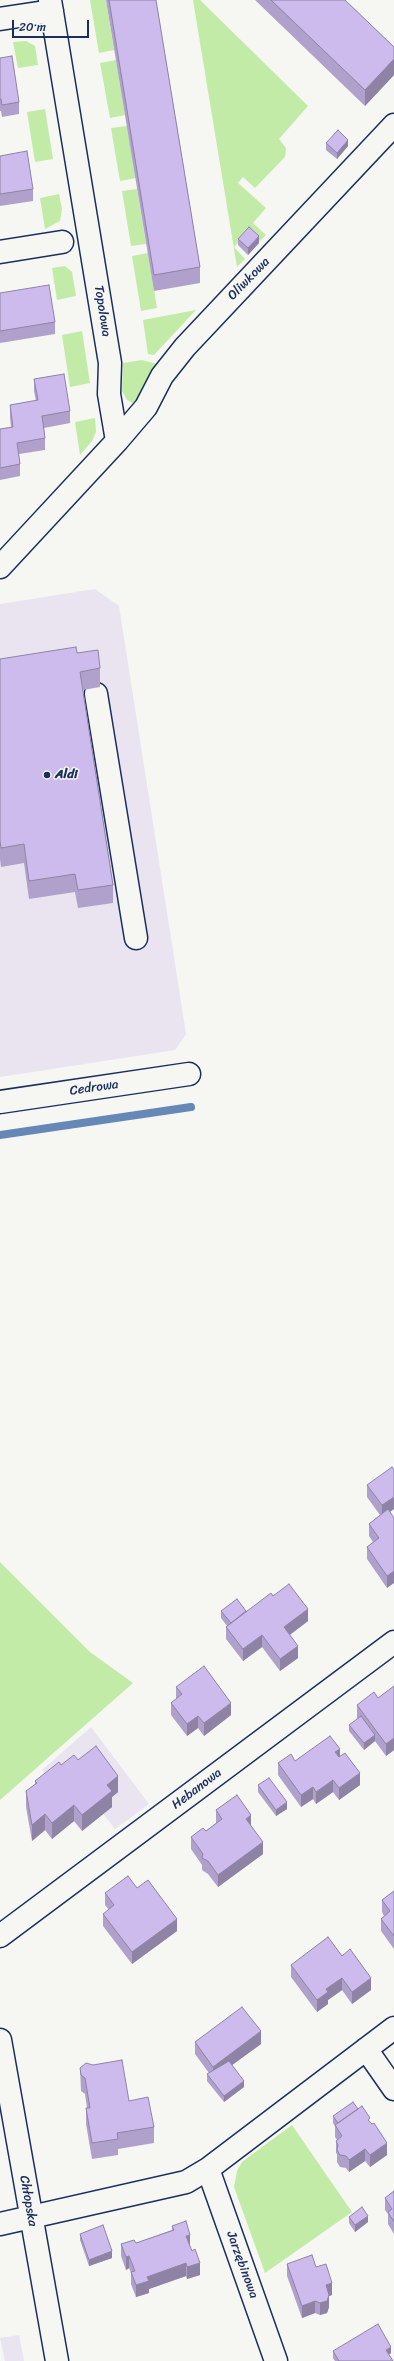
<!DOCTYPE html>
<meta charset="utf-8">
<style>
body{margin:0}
#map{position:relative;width:394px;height:2361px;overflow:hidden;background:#f6f6f2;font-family:Sriracha,sans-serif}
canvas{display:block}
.scale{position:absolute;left:12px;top:20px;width:77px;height:18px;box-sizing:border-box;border:2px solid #1b2f5e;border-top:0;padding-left:5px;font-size:12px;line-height:14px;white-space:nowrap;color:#1b2f5e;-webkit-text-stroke:3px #f6f6f2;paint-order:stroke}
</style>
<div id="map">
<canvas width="394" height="2361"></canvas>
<div class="scale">20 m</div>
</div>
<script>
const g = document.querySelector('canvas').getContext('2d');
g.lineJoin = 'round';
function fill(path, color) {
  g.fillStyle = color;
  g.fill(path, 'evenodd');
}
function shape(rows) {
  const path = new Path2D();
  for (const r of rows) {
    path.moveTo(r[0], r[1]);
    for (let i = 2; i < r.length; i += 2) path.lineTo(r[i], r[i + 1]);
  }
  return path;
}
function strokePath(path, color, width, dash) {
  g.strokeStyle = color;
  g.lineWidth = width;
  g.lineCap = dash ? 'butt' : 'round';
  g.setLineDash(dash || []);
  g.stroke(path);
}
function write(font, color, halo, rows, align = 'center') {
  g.font = font + ' Sriracha,sans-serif';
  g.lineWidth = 3;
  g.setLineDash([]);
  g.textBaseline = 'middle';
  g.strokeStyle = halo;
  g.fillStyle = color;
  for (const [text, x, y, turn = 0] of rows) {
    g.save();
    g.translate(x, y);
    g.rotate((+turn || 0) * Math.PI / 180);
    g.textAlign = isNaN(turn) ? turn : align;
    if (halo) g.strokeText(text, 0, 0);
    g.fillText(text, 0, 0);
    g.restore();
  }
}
fill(shape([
 [95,589,119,606,186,1034,175,1050,0,1077,0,604],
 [91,1727,149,1804,115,1829,82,1786,52,1784,42,1770],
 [19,2335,24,2361,5,2361,0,2338]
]), '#e9e4f0');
fill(shape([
 [90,0,106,0,114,50,99,53],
 [193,0,200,0,308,106,279,139,286,148,285,157,255,188,243,177,238,183,266,208,253,223,266,235,260,241,249,231,234,247,245,259,237,267],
 [26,41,35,46,38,65,18,68,13,42],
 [116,60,125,115,110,118,100,63],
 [45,109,53,159,35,162,27,112],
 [127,126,136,178,120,181,111,128],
 [137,189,146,244,131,246,122,191],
 [59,194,62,209,60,221,45,229,40,198],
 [148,253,157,308,141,311,132,256],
 [65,266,72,272,76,296,57,300,52,268],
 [196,310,154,355,148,354,143,320],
 [82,331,90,383,70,387,62,335],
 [142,360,157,364,140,401,133,403,127,400,122,391,123,363],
 [95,418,96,432,92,441,80,455,75,422],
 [0,1562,90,1652,133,1683,0,1800],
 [292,2125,352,2212,265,2273,234,2187,237,2171,242,2162]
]), '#c2eba7');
strokePath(shape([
 [0,1135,191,1107]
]), '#6588b6', 8);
const minor = shape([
 [0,19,52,11],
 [0,252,62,242],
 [117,441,146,407,162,376,185,347,394,125],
 [0,567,117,441,109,394,110,363,50,0],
 [96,694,136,938],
 [0,1102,189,1074],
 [0,1936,394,1642],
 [0,2040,57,2361],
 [366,2049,394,2089],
 [208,2169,276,2361],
 [0,2224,186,2182,208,2169,394,2028]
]);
strokePath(minor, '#1b2f5e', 25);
strokePath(minor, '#f6f6f2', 22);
fill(shape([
 [106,0,156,0,200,267,200,283,154,291],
 [255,0,345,0,394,47,394,75,365,106],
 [0,58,19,102,19,114,2,117,1,111,0,111],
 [326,143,348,146,337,159,326,150],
 [0,156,33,189,33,201,0,206],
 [238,239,259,243,248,255,238,245],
 [0,293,55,322,55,334,0,343],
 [34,379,70,411,70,423,44,428,45,438,45,450,19,454,20,464,20,476,0,480,0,429,11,427,10,417,10,405,36,401,34,391],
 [77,653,100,668,100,687,83,690,113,885,113,903,78,908,75,892,29,899,24,863,1,867,0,859,0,659],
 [367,1485,390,1512,387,1588,367,1559,367,1547,373,1542,369,1536,369,1524,380,1515,367,1497],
 [273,1596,308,1621,290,1635,298,1658,280,1671,262,1647,243,1661,226,1639,226,1627,227,1626,221,1618,221,1611,246,1612],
 [394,1686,394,1750,386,1756,375,1741,364,1750,349,1731,349,1725,358,1719,357,1718,357,1705,378,1698],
 [176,1687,231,1715,204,1736,198,1728,187,1736,171,1715,171,1703,176,1699],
 [340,1757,360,1785,339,1800,333,1792,316,1804,313,1799,301,1807,278,1775,278,1763,295,1761],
 [78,1760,118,1792,112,1797,112,1807,82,1831,74,1821,52,1839,45,1830,32,1841,26,1807,26,1791,35,1784,35,1781,61,1765],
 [258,1785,287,1809,276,1816,258,1792],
 [216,1810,251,1826,263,1854,218,1887,208,1874,202,1870,202,1865,191,1849,191,1837,206,1831,216,1823],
 [137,1888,177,1931,132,1964,103,1926,103,1914,109,1910,105,1905,105,1893],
 [394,1891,394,1949,381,1931,381,1919,384,1916,382,1912,382,1900],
 [342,1956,371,1990,352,2004,342,1990,328,2000,328,2004,317,2012,291,1977,291,1965],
 [195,2042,261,2044,232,2065,244,2087,224,2102,207,2081,207,2074,209,2073,195,2054],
 [80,2068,129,2101,154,2127,154,2143,118,2149,118,2155,92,2159,86,2124,86,2108,87,2108,85,2094,81,2091],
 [358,2109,370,2123,387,2155,370,2167,365,2161,349,2172,346,2168,340,2167,337,2162,337,2154,336,2153,336,2141,337,2140,335,2137,335,2126,333,2123,333,2116],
 [394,2191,394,2234,388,2224,388,2214,385,2210,385,2198],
 [349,2217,368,2222,355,2232,349,2223],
 [172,2226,190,2247,200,2275,187,2279,186,2276,149,2289,149,2293,136,2297,131,2284,131,2273,129,2268,126,2270,121,2256,121,2244,136,2243,172,2230],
 [80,2234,112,2258,89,2266,80,2240],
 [287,2264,316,2267,332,2295,329,2296,329,2307,327,2313,320,2315,315,2313,302,2318,287,2276],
 [333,2351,391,2353,389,2355,393,2361,335,2361,333,2358]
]), '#afa1cb');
fill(shape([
 [394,59,394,75,365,106,365,90],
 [348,140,348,146,337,159,337,153],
 [259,236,259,243,248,255,248,248],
 [394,1497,394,1509,382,1518,382,1505],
 [394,1571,394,1583,387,1588,387,1576],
 [308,1609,308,1621,284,1639,284,1627],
 [262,1635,262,1647,243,1661,243,1649],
 [298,1646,298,1658,280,1671,280,1659],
 [231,1703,231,1715,204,1736,204,1723],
 [198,1716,198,1728,187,1736,187,1724],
 [375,1735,375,1741,364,1750,364,1743],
 [394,1738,394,1750,386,1756,386,1744],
 [340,1749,340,1761,335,1752],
 [360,1773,360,1785,339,1800,339,1788],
 [118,1776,118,1792,112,1797,112,1807,82,1831,82,1815,107,1785],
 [333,1780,333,1792,316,1804,316,1792],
 [313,1787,313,1799,301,1807,301,1795],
 [287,1802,287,1809,276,1816,276,1810],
 [74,1805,74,1821,52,1839,52,1823],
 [45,1814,45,1830,32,1841,32,1825],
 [251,1815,251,1827,246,1819],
 [263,1842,263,1854,218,1887,218,1875],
 [177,1919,177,1931,132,1964,132,1952],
 [342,1978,342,1990,328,2000,328,2004,317,2012,317,2000,326,1989],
 [371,1978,371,1990,352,2004,352,1992],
 [261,2031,261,2044,213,2079,213,2067],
 [244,2081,244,2087,224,2102,224,2096],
 [387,2143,387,2155,370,2167,370,2155],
 [365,2149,365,2161,349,2172,349,2160],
 [368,2216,368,2222,355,2232,355,2225],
 [190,2235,190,2247,186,2236],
 [112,2251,112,2258,89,2266,89,2260],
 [129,2256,129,2268,126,2270,126,2257],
 [186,2263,186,2276,149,2289,149,2293,136,2297,136,2285,147,2277],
 [200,2263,200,2275,187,2279,187,2267],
 [332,2283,332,2295,329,2296,329,2307,327,2313,320,2315,320,2303,326,2285],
 [315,2301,315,2313,302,2318,302,2306],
 [391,2347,391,2353,386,2356,386,2350]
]), '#8f83a5');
const building = shape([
 [109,0,156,0,200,267,154,275,109,0],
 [271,0,345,0,394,47,394,59,365,90,271,0],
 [12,56,19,102,2,105,1,99,0,99,0,58,12,56],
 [338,130,348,140,337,153,326,143,338,130],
 [27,151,33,189,0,194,0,156,27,151],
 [249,227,259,236,248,248,238,239,249,227],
 [49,285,55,322,0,331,0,293,49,285],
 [64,374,70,411,42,416,45,438,17,443,20,464,0,468,0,429,13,427,10,405,38,400,34,379,64,374],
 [76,647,77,653,98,650,100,668,80,672,113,885,78,890,75,874,29,881,24,844,1,848,0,841,0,659,76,647],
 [392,1467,394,1470,394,1497,382,1505,367,1485,392,1467],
 [388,1509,394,1518,394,1571,387,1576,367,1547,379,1538,369,1524,388,1509],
 [289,1584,308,1609,284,1627,298,1646,280,1659,262,1635,243,1649,226,1627,271,1593,273,1596,289,1584],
 [237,1599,246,1611,231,1623,221,1611,237,1599],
 [204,1666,231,1703,204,1723,198,1716,187,1724,171,1703,182,1694,176,1687,204,1666],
 [394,1686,394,1738,386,1744,357,1705,374,1692,378,1698,394,1686],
 [361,1716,375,1735,364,1743,349,1725,361,1716],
 [330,1736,340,1749,335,1752,339,1757,345,1753,360,1773,339,1788,333,1780,316,1792,313,1787,301,1795,278,1763,291,1754,295,1761,330,1736],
 [96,1746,118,1776,107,1785,112,1791,82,1815,74,1805,52,1823,45,1814,32,1825,26,1791,37,1783,35,1781,59,1762,61,1765,74,1755,78,1760,96,1746],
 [269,1778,287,1802,276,1810,258,1785,269,1778],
 [237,1795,251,1815,246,1819,263,1842,218,1875,208,1861,202,1858,203,1854,191,1837,203,1828,206,1831,222,1819,216,1810,237,1795],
 [128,1876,137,1888,148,1880,177,1919,132,1952,103,1914,114,1905,105,1893,128,1876],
 [394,1891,394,1936,381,1919,390,1911,382,1900,394,1891],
 [328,1937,342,1956,350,1949,371,1978,352,1992,342,1978,326,1989,328,1992,317,2000,291,1965,328,1937],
 [242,2007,261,2031,213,2067,195,2042,242,2007],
 [122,2060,129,2101,148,2097,154,2127,117,2133,118,2139,92,2143,86,2108,90,2108,85,2078,81,2075,80,2068,86,2063,93,2065,122,2060],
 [229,2061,244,2081,224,2096,207,2074,229,2061],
 [353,2102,358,2109,338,2123,333,2116,353,2102],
 [362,2106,370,2118,368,2120,372,2124,374,2123,387,2143,370,2155,365,2149,349,2160,346,2156,340,2155,337,2150,338,2145,336,2141,342,2136,335,2125,362,2106],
 [394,2191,394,2222,388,2212,392,2209,385,2198,394,2191],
 [362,2207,368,2216,355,2225,349,2217,362,2207],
 [186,2221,190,2235,186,2236,192,2251,195,2249,200,2263,187,2267,186,2263,147,2277,149,2281,136,2285,131,2272,135,2271,129,2256,126,2257,121,2244,134,2240,136,2243,174,2230,172,2226,186,2221],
 [103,2225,112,2251,89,2260,80,2234,103,2225],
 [312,2255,316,2267,326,2264,332,2283,326,2285,329,2295,327,2301,320,2303,315,2301,302,2306,287,2264,312,2255],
 [378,2324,391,2347,386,2350,393,2361,339,2361,333,2351,378,2324]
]);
fill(building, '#ccbbec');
strokePath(building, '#8f83a5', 1);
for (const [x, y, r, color] of [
 [47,775,4,"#1b2f5e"]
]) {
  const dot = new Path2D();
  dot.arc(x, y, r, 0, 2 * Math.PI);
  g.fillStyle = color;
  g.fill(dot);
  strokePath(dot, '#f6f6f2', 1.5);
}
write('13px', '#1b2f5e', '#f6f6f2', [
 ["Oliwkowa",249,279,-46],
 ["Topolowa",102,311,81],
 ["Cedrowa",94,1088,-8],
 ["Hebanowa",197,1789,-37],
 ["Chłopska",28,2201,80],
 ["Jarzębinowa",242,2265,70]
]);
write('bold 13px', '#1b2f5e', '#f6f6f2', [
 ["Aldi",55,775]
], 'left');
</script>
